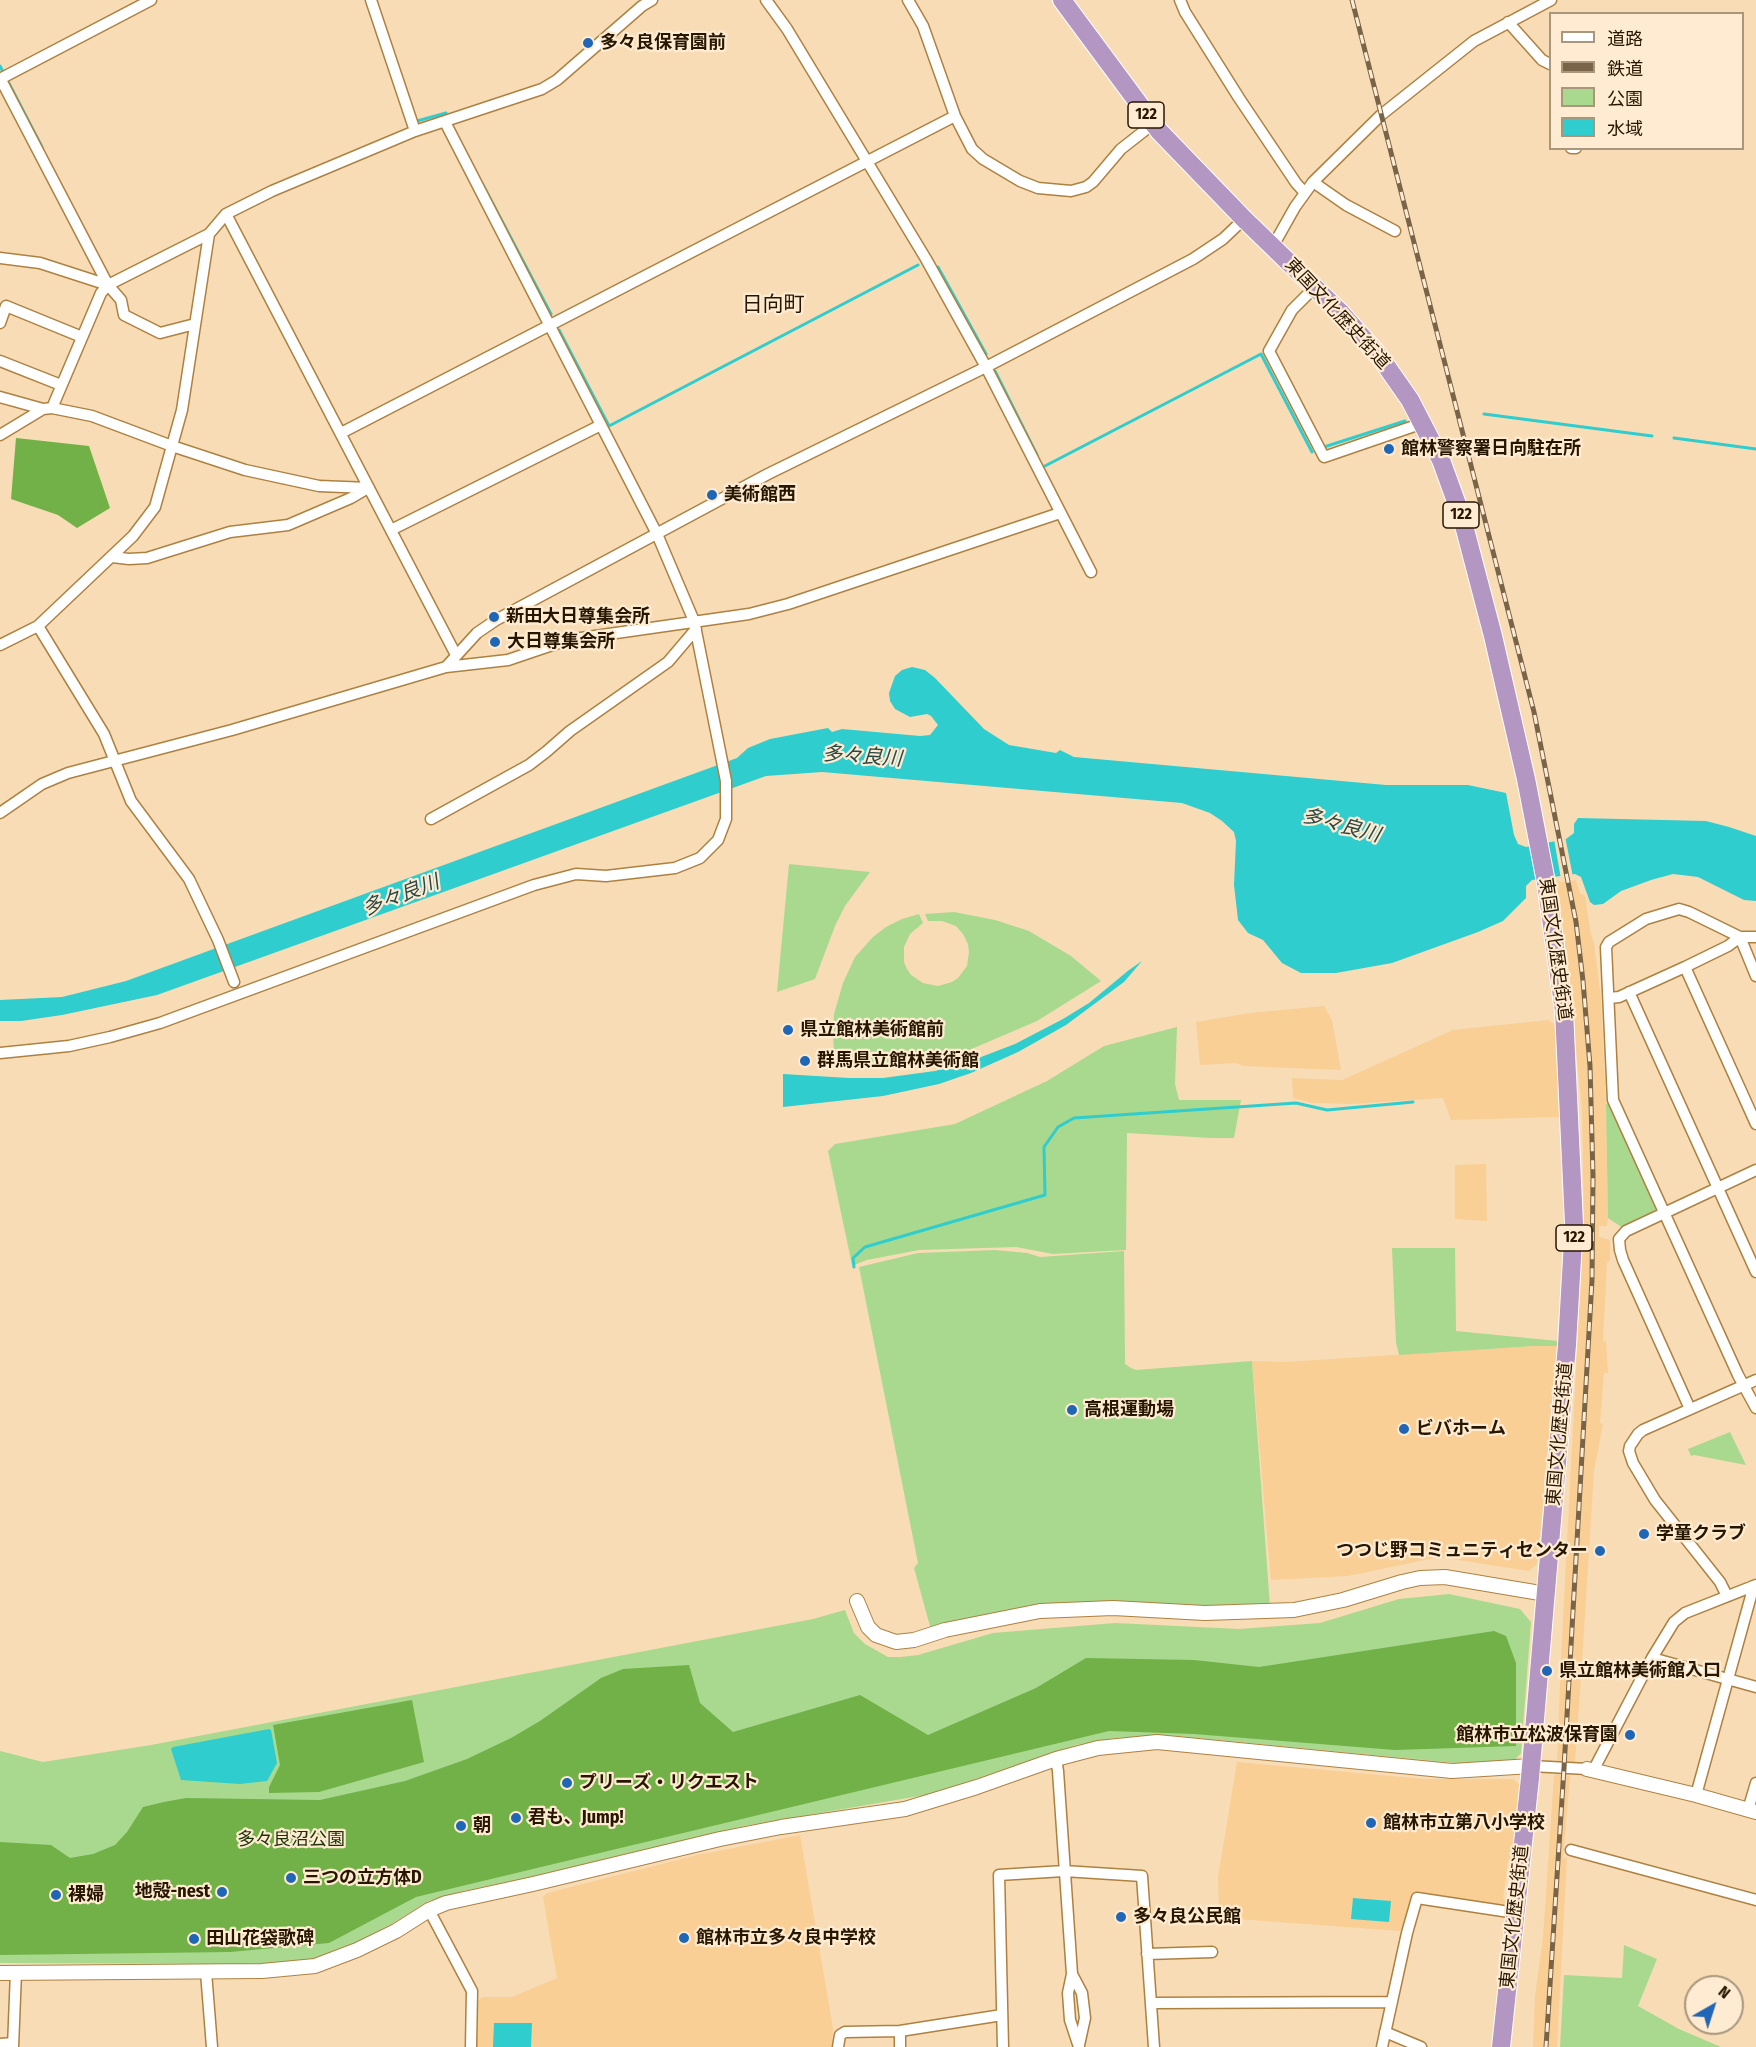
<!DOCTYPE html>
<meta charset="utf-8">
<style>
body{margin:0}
#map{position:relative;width:1756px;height:2047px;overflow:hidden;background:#f8dcb6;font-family:"Fira Sans Condensed","Noto Sans JP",sans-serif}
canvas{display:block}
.legend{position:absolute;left:1549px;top:12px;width:195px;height:138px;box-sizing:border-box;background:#feebd1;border:2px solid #a8967d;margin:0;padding:8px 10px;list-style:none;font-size:18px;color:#271600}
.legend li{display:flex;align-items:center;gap:12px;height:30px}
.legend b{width:30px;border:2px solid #a8967d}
.north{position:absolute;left:1684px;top:1975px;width:60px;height:60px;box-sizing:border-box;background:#feebd1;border:2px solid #a8967d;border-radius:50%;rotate:39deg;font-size:16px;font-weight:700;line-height:24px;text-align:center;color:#271600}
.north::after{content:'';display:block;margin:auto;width:21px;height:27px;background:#1f66b6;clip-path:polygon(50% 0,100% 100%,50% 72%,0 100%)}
</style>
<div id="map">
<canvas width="1756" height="2047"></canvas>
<ul class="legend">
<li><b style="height:8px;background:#fff"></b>道路</li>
<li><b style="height:8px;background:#7a6448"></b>鉄道</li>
<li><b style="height:16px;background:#a9d98e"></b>公園</li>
<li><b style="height:16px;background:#2fcdcd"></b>水域</li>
</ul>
<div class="north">N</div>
</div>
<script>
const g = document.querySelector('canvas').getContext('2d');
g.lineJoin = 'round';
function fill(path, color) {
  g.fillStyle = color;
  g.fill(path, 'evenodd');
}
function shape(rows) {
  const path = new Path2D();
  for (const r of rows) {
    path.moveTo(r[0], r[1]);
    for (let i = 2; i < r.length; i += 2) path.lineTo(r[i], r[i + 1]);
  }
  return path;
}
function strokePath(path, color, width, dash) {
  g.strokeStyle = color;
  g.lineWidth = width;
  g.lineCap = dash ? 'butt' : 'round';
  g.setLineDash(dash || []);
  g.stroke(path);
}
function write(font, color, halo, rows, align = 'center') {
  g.font = font + ' "Fira Sans Condensed","Noto Sans JP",sans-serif';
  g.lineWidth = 4.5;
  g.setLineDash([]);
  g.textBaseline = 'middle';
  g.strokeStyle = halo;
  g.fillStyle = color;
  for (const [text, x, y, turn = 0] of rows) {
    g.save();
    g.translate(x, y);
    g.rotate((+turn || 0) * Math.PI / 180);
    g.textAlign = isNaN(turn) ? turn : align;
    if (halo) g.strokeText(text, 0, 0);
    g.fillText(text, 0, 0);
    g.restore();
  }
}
fill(shape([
 [1556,880,1561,882,1576,880,1580,893,1585,896,1591,935,1594,943,1601,999,1606,1104,1608,1218,1607,1226,1599,1226,1599,1237,1610,1240,1610,1260,1607,1263,1603,1341,1606,1342,1608,1373,1604,1373,1600,1423,1603,1424,1594,1471,1581,1678,1575,1762,1573,1762,1573,1765,1557,1765,1561,1657,1583,1237,1591,1238,1592,1227,1584,1226,1582,1109,1571,997],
 [1324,1006,1332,1020,1341,1070,1243,1066,1236,1063,1200,1065,1196,1022,1250,1013],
 [1548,1020,1556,1025,1561,1117,1451,1120,1443,1098,1353,1104,1312,1103,1293,1098,1292,1078,1342,1080,1453,1030],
 [1486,1164,1487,1221,1455,1219,1455,1165],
 [1534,1346,1559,1346,1537,1564,1529,1571,1439,1557,1348,1576,1271,1580,1252,1361,1285,1362],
 [1237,1762,1425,1779,1513,1779,1520,1785,1511,1861,1508,1861,1503,1899,1507,1900,1506,1903,1500,1906,1414,1893,1405,1927,1400,1931,1223,1918,1219,1914,1218,1877],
 [1559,1774,1570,1776,1563,1859,1567,1857,1557,2047,1533,2047,1535,1996,1543,1937,1554,1775],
 [800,1835,833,2028,832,2047,477,2047,478,2001,482,1997,512,1997,557,1978,543,1897,547,1893,697,1855]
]), '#f9cf96');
fill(shape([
 [789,864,870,872,845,906,835,926,815,979,777,992],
 [954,912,995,920,1029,931,1071,956,1101,981,1037,1021,967,1051,922,1062,893,1066,835,1067,833,1035,834,1014,843,983,855,957,873,937,886,927,902,919,919,914,923,923,910,934,904,947,904,962,907,969,911,975,923,983,938,986,952,982,958,978,967,966,969,952,968,944,963,934,956,926,942,921,928,921,925,914],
 [1177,1027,1175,1084,1179,1100,1241,1100,1234,1138,1211,1138,1127,1133,1126,1250,1053,1254,1016,1247,919,1250,867,1260,854,1265,852,1265,828,1151,835,1144,955,1124,1047,1081,1104,1046],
 [1606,1104,1608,1104,1657,1206,1654,1213,1623,1228,1608,1218],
 [1392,1248,1455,1248,1456,1331,1558,1341,1559,1346,1534,1346,1399,1355,1396,1343],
 [995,1250,1027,1253,1040,1257,1124,1251,1125,1359,1125,1364,1131,1368,1136,1370,1252,1361,1270,1607,1245,1609,1179,1604,1112,1602,1012,1609,931,1630,914,1568,918,1563,859,1267,918,1253],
 [1730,1432,1746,1465,1694,1455,1691,1456,1688,1449],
 [1449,1594,1520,1609,1531,1622,1521,1753,1515,1760,1455,1763,1167,1735,1115,1738,1076,1745,931,1794,744,1826,554,1872,463,1891,428,1901,395,1922,346,1948,320,1958,279,1963,235,1964,0,1963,0,1751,43,1762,151,1745,813,1619,845,1610,854,1633,865,1644,888,1657,901,1657,918,1655,993,1633,1115,1623,1239,1629,1320,1623,1399,1599],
 [1624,1945,1657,1959,1638,2006,1679,2029,1721,2047,1560,2047,1564,1975,1622,1978]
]), '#a9d98e');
fill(shape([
 [16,438,89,446,110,508,77,528,58,515,11,499],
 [1494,1631,1506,1636,1516,1663,1516,1746,1395,1750,1194,1734,1109,1731,416,1897,329,1943,230,1952,0,1955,0,1842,51,1845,70,1858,93,1854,115,1845,127,1832,143,1807,164,1802,186,1798,320,1800,405,1781,467,1759,511,1738,540,1721,601,1678,623,1669,689,1665,700,1703,733,1732,860,1695,928,1735,1036,1688,1086,1658,1194,1660,1259,1667],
 [412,1700,424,1762,319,1792,269,1793,269,1787,280,1765,273,1725]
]), '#71b148');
fill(shape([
 [912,667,925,670,935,678,984,729,1009,745,1056,753,1060,750,1074,757,1386,785,1468,785,1506,793,1514,835,1518,844,1526,847,1566,839,1574,833,1574,824,1578,818,1706,821,1729,827,1756,836,1756,901,1744,900,1698,877,1673,874,1651,880,1621,891,1603,904,1594,905,1590,902,1581,877,1575,874,1532,880,1526,886,1526,898,1503,921,1478,932,1392,963,1336,973,1301,973,1282,963,1263,940,1248,933,1238,920,1234,885,1236,841,1234,832,1222,821,1210,813,1182,803,822,772,766,776,157,995,62,1015,21,1021,0,1021,0,1000,62,997,126,981,737,758,748,748,770,739,828,728,832,732,842,729,920,736,930,735,938,725,931,716,927,714,910,717,895,709,890,701,889,693,895,676,902,670],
 [1142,961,1124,982,1066,1025,1018,1052,971,1073,939,1084,883,1096,783,1107,783,1074,849,1078,883,1078,935,1071,968,1062,1015,1044,1063,1019,1089,1003,1129,970],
 [269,1729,271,1730,277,1763,267,1781,240,1784,181,1780,171,1749,173,1747],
 [1353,1898,1391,1901,1389,1922,1351,1919],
 [494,2023,532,2023,531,2047,493,2047]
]), '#2fcdcd');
fill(shape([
 [1565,836,1573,877,1561,879,1554,839]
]), '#f8dcb6');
strokePath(shape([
 [0,66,42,147],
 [417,121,446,113],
 [483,185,551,314],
 [938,267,986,354],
 [559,330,609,426,918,265],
 [995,371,1037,455],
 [1484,414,1652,436],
 [1674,438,1756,449],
 [1324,447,1405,421],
 [1041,464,1043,467,1261,354,1312,452],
 [854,1267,853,1258,865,1247,1045,1195,1044,1147,1058,1127,1074,1118,1296,1103,1327,1110,1413,1102]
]), '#2fcdcd', 3);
const minor = shape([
 [371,0,415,131],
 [766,0,787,29,926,259,986,367,1091,572],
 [908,0,923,26,955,116,972,149,983,159,1020,181,1038,188,1071,191,1086,187,1093,182,1121,149,1153,124],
 [1180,0,1185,12,1239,98,1296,183,1305,193],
 [1508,22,1542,60,1550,64],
 [0,78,108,285,121,300,124,315,160,333,195,324],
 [0,79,151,0],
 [1571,148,1576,148],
 [1313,182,1346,205,1395,231],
 [226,214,456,655],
 [1273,246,1295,207,1313,182,1381,115,1474,41,1551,0],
 [0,258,40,263,108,285],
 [1315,287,1292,310,1269,351,1324,457,1423,423],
 [0,323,6,306,82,337],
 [0,361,61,385],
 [0,397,43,409,52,408,101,293,108,285,209,234],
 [52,408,92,416,172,446,245,470,319,486,369,488],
 [341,433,955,116],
 [0,435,43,409],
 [391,530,601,425],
 [112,557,129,559,147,558,230,532,288,525,351,498,368,488],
 [38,626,104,734,131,801,189,879,218,940,234,982],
 [0,645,38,626,133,536,155,507,182,410,209,234,226,214,272,191,415,131,542,89,557,80,642,6,652,0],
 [446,667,508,660,567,640,749,614,788,604,1060,513],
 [0,813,42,784,68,773,232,730,446,667,477,633,496,620,768,474,986,367,1193,259,1223,239,1244,219],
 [431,819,529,765,546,752,570,731,668,662,696,629],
 [1756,937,1740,937,1689,912,1679,909,1646,919,1609,942,1606,947,1613,1100,1738,1375,1756,1408],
 [1685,967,1756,1124],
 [1629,992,1756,1272],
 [1609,998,1619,997,1685,967,1728,946,1740,937,1756,976],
 [0,1053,69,1046,110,1037,160,1023,534,885,576,874,606,876,675,868,700,858,718,840,726,819,726,781,694,621,657,534,445,122],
 [1690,1409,1623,1260,1620,1250,1619,1239,1626,1231,1756,1170],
 [1727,1596,1720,1582,1655,1500,1633,1463,1629,1451,1630,1446,1638,1434,1643,1430,1756,1380],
 [1652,1658,1756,1687],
 [1056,1759,1058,1771,1072,1974,1068,1993,1070,2020,1079,2047],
 [1531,1766,1587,1769],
 [1594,1769,1652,1658,1674,1622,1685,1613,1756,1585],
 [1696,1795,1751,1596,1751,1587],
 [1748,1810,1756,1783],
 [1571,1850,1756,1900],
 [429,1910,472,1991,471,2047],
 [1147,1954,1212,1952],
 [206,1972,212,2047],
 [1072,1974,1082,1993,1085,2018,1079,2045],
 [1151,2003,1392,2002],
 [900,2031,900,2047],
 [1385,2032,1421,2047],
 [0,2044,13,2043],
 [13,2047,16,1972],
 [838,2047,840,2035,845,2032,900,2031,1002,2015],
 [1003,2047,999,1875,1064,1871,1142,1876,1154,2047],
 [1382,2047,1407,1933,1417,1898,1516,1913]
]);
const tertiary = shape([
 [857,1601,868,1627,876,1635,896,1642,914,1640,945,1630,1040,1611,1113,1608,1205,1613,1294,1610,1343,1600,1402,1582,1420,1578,1445,1577,1546,1594],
 [1587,1769,1696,1795,1756,1812],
 [0,1973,262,1971,315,1966,357,1950,396,1931,429,1910,446,1903,533,1884,720,1839,781,1827,905,1809,977,1787,1056,1759,1098,1748,1157,1742,1452,1771,1531,1766]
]);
const trunk = shape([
 [1062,0,1159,131,1244,219,1341,313,1380,357,1410,400,1441,460,1462,518,1493,636,1526,779,1546,882,1564,1011,1574,1224,1567,1345,1530,1778,1501,2047]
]);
strokePath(minor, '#ae8140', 13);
strokePath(tertiary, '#ae8140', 16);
strokePath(trunk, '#fff', 20);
strokePath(minor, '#fff', 10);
strokePath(tertiary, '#fff', 14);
strokePath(trunk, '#b496c3', 18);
const rail = shape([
 [1352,0,1534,712,1576,922,1583,981,1590,1066,1593,1176,1592,1280,1564,1768,1546,2047]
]);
strokePath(rail, '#7a6448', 5);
strokePath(rail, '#feebd1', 3, [9]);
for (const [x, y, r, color] of [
 [588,43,6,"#1f66b6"],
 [1389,449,6,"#1f66b6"],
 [712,495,6,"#1f66b6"],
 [494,617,6,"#1f66b6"],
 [495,642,6,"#1f66b6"],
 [788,1030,6,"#1f66b6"],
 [805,1061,6,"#1f66b6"],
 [1072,1410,6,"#1f66b6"],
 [1404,1429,6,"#1f66b6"],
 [1644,1534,6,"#1f66b6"],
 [1600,1551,6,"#1f66b6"],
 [1547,1671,6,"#1f66b6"],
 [1630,1735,6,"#1f66b6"],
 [567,1783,6,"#1f66b6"],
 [516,1818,6,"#1f66b6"],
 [1371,1823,6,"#1f66b6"],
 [461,1826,6,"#1f66b6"],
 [291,1878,6,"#1f66b6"],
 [222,1892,6,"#1f66b6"],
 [56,1895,6,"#1f66b6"],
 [1121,1917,6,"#1f66b6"],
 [684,1938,6,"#1f66b6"],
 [194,1939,6,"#1f66b6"]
]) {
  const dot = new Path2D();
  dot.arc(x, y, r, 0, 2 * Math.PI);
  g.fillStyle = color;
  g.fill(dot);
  strokePath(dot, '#feebd1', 2);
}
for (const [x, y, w] of [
 [1146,115,36],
 [1461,515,36],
 [1574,1238,36]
]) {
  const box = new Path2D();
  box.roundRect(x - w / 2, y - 13, w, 26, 4.5);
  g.fillStyle = '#feebd1';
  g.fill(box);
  strokePath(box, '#271600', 1.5);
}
write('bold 16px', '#271600', null, [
 ["122",1146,115],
 ["122",1461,515],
 ["122",1574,1238]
]);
write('bold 18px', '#271600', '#feebd1', [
 ["多々良保育園前",600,43],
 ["館林警察署日向駐在所",1401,449],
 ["美術館西",724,495],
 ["新田大日尊集会所",506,617],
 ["大日尊集会所",507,642],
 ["県立館林美術館前",800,1030],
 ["群馬県立館林美術館",817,1061],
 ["高根運動場",1084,1410],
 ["ビバホーム",1416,1429],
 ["学童クラブ",1656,1534],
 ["つつじ野コミュニティセンター",1588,1551,"right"],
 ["県立館林美術館入口",1559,1671],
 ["館林市立松波保育園",1618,1735,"right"],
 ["プリーズ・リクエスト",579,1783],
 ["君も、Jump!",528,1818],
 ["館林市立第八小学校",1383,1823],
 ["朝",473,1826],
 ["三つの立方体D",303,1878],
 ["地殻-nest",210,1892,"right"],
 ["裸婦",68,1895],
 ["多々良公民館",1133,1917],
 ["館林市立多々良中学校",696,1938],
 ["田山花袋歌碑",206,1939]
], 'left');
write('18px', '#271600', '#feebd1', [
 ["東国文化歴史街道",1337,314,47],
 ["東国文化歴史街道",1555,949,82],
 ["東国文化歴史街道",1560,1434,-85],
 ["東国文化歴史街道",1515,1917,-84]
]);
write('18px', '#193207', '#feebd1', [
 ["多々良沼公園",291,1840]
]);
write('italic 20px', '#294848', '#feebd1', [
 ["多々良川",862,757,4],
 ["多々良川",1341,826,15],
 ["多々良川",401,896,-21]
]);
write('21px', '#271600', '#feebd1', [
 ["日向町",773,305]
]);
</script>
